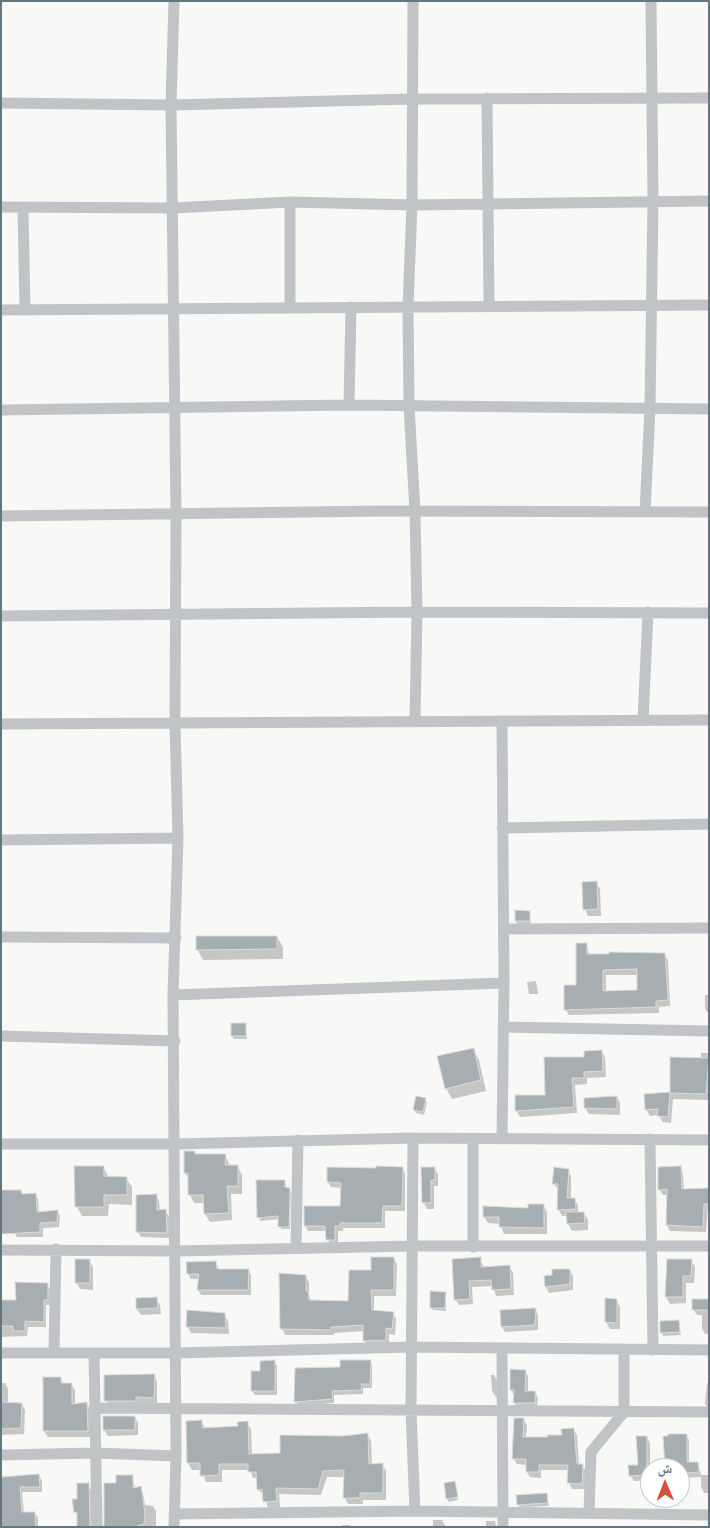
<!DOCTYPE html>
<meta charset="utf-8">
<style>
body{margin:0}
#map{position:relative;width:710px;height:1528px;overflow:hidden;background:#f8f8f6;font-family:"Alegreya Sans","Noto Naskh Arabic",sans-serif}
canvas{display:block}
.frame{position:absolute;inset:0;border:2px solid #66767e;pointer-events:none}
.north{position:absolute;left:640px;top:1458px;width:50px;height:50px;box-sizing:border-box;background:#fff;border:1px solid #c2c8cb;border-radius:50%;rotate:359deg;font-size:14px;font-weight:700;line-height:20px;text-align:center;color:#66767e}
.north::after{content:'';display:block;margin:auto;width:18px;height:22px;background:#d1523d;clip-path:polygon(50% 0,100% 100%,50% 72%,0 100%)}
</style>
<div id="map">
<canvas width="710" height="1528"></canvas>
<div class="frame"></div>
<div class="north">ش</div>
</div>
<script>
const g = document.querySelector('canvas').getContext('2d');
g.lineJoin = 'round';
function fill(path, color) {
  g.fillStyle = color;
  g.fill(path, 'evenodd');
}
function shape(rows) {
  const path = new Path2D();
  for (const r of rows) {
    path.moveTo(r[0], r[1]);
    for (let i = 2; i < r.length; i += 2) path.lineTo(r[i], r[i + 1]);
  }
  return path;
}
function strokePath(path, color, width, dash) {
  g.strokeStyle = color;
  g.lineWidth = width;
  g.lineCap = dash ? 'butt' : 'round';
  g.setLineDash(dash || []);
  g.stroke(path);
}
fill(shape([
 [596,882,600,889,601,916,588,916,585,909],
 [529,912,531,924,517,924,516,921],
 [277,937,283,947,283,959,203,960,197,949],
 [586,944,590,956,664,954,668,960,670,1006,659,1007,659,1013,569,1015,565,1009,577,986],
 [606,975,638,975,638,991,606,992],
 [536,981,538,994,529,994,527,982],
 [705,995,709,995,709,1014,705,1009],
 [245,1025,247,1039,234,1039,232,1036],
 [473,1049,479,1060,486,1091,452,1099,446,1088],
 [602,1051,605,1058,606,1077,587,1078,587,1084,575,1085,577,1113,520,1117,516,1110,546,1096,586,1058],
 [701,1053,709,1053,709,1100,673,1099,671,1123,663,1122,658,1115,650,1116,646,1109,645,1095,671,1093,671,1058,701,1059],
 [617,1097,620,1103,620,1115,589,1114,585,1108],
 [425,1099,427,1102,424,1115,416,1113,414,1110],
 [194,1152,196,1155,225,1155,230,1166,238,1167,242,1175,242,1194,231,1194,232,1220,210,1222,205,1214,205,1203,194,1203,190,1195,189,1180,185,1173],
 [680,1167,683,1173,684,1191,709,1190,706,1232,670,1231,667,1225,668,1195,663,1195,659,1189],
 [104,1168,109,1178,126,1178,132,1187,132,1205,109,1204,108,1216,82,1216,77,1207],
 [402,1168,405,1173,405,1211,385,1211,385,1228,343,1228,343,1231,338,1231,338,1245,330,1245,326,1231,308,1231,305,1226,342,1208,342,1188,331,1187,328,1182],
 [434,1168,438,1174,438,1186,434,1186,434,1209,427,1209,424,1203],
 [568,1170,571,1176,571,1199,574,1199,578,1205,578,1213,584,1213,588,1220,588,1230,572,1231,568,1224,568,1216,562,1216,558,1209,559,1190,553,1183],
 [257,1181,285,1181,286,1189,291,1192,290,1229,281,1229,280,1219,260,1221],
 [21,1191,23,1195,35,1194,38,1199,39,1213,57,1211,60,1216,59,1227,43,1228,43,1237,17,1237,14,1232],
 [156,1195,159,1201,160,1211,165,1210,169,1216,170,1238,141,1237,137,1231],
 [543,1205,547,1212,547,1234,504,1234,500,1224,488,1223,484,1217],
 [394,1258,397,1265,396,1296,374,1296,374,1312,393,1313,396,1319,395,1335,389,1334,389,1346,368,1346,364,1340,365,1331,334,1333,334,1335,285,1335,282,1328,306,1276,309,1283,309,1294,311,1301,349,1302,372,1272],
 [480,1259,484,1268,510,1267,513,1273,514,1295,496,1296,493,1286,472,1287,473,1304,459,1305,455,1299],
 [89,1260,93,1267,93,1290,80,1289,76,1282],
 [691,1261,695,1267,694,1283,686,1283,686,1303,670,1304,666,1297],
 [216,1262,219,1270,248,1270,251,1275,251,1295,201,1295,198,1290,200,1279,191,1279,188,1274],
 [570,1270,573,1276,573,1290,549,1293,546,1287,545,1277],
 [47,1285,51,1291,50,1305,46,1305,46,1327,28,1327,27,1336,1,1337,1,1301,17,1301],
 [445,1293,446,1311,433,1310,431,1307],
 [156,1298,160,1305,161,1314,141,1315,137,1309],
 [607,1300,616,1300,620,1307,620,1329,610,1329,606,1322],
 [709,1300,709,1334,705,1334,702,1328,702,1315,697,1315,693,1309],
 [535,1309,538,1315,538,1330,505,1332,502,1327],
 [224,1314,228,1321,229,1334,191,1333,188,1327],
 [678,1321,681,1335,663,1336,662,1333],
 [274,1361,277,1366,277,1395,255,1395,252,1391,261,1372],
 [370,1361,372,1365,372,1388,363,1388,363,1394,334,1395,334,1403,298,1406,296,1401,341,1368],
 [525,1371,528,1376,528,1392,535,1392,538,1398,537,1408,517,1408,514,1402,514,1396,511,1390],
 [154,1375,157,1381,157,1403,109,1406,106,1400],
 [491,1375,494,1375,498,1382,498,1397,496,1397,492,1391],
 [60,1378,64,1384,71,1384,75,1390,75,1405,87,1404,90,1410,91,1437,48,1437,44,1431],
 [1,1383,5,1383,8,1389,8,1403,22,1404,25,1410,24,1434,1,1435],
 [707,1383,709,1384,709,1410,705,1404],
 [135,1417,138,1423,138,1435,108,1436,104,1430],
 [524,1420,527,1425,526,1438,549,1438,563,1436,574,1430,577,1435,579,1466,582,1466,586,1471,585,1489,572,1489,569,1483,569,1470,541,1470,541,1478,530,1477,527,1472,527,1465,517,1464,514,1459],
 [201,1422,206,1429,239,1428,247,1423,251,1429,252,1455,281,1455,343,1437,367,1434,371,1441,372,1465,383,1465,386,1471,386,1500,363,1500,363,1504,348,1504,344,1497,345,1477,327,1477,321,1495,279,1494,280,1508,268,1508,264,1496,258,1489,257,1478,253,1478,250,1470,222,1470,222,1482,206,1482,202,1470,192,1470,188,1463],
 [686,1435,689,1440,689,1463,698,1463,701,1475,709,1475,709,1493,704,1493,701,1486,701,1477,680,1478,680,1468,666,1468],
 [647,1437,650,1443,650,1480,634,1481,630,1475,639,1466],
 [39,1475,42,1481,42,1492,22,1492,24,1513,35,1513,38,1518,38,1527,1,1527,1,1478],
 [132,1477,135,1488,140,1488,143,1493,145,1505,153,1506,156,1511,156,1527,106,1527,117,1485],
 [455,1483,458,1500,449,1502,447,1499],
 [88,1485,91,1490,93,1527,78,1527,78,1517,75,1512],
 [547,1494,549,1506,520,1507,518,1505],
 [433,1520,442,1520,446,1527,433,1527],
 [486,1521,495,1521,496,1527,486,1527],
 [342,1525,350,1525,351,1527,342,1527]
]), '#0003');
const building = shape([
 [597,881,598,909,583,910,582,882,597,881],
 [515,910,530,911,530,921,515,921,515,910],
 [196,936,277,936,277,949,196,950,196,936],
 [576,943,587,943,587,954,609,954,609,952,665,953,668,1000,656,1001,656,1007,564,1010,564,985,576,985,576,943],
 [637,969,637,990,603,991,603,970,637,969],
 [231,1023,246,1023,246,1036,231,1036,231,1023],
 [474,1048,481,1080,445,1089,437,1056,474,1048],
 [602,1050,603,1071,584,1072,584,1078,572,1078,574,1107,515,1111,515,1095,545,1095,544,1057,584,1057,584,1051,602,1050],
 [670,1057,709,1058,706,1094,670,1093,668,1117,657,1116,658,1109,645,1110,644,1094,670,1092,670,1057],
 [416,1096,426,1098,423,1112,413,1110,416,1096],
 [617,1096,617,1109,584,1108,584,1098,617,1096],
 [184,1151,195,1151,195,1154,226,1154,225,1165,238,1165,238,1186,227,1186,229,1213,204,1214,203,1195,188,1195,188,1173,184,1173,184,1151],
 [74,1166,104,1166,104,1176,127,1177,127,1195,104,1195,104,1207,75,1207,74,1166],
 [376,1166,403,1167,402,1206,383,1206,382,1223,340,1223,340,1226,335,1226,335,1240,326,1240,325,1226,304,1226,304,1206,340,1206,341,1183,327,1182,327,1167,376,1168,376,1166],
 [681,1166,682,1189,709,1188,709,1204,704,1204,703,1227,666,1225,667,1189,658,1190,658,1167,681,1166],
 [421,1167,435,1167,435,1180,431,1180,431,1203,422,1203,421,1167],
 [554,1167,569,1169,567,1198,575,1198,576,1209,557,1210,558,1184,552,1184,554,1167],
 [256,1180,285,1180,285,1187,290,1188,289,1227,278,1227,278,1216,257,1218,256,1180],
 [1,1190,21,1190,22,1194,36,1193,37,1212,58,1210,57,1222,40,1223,40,1232,1,1234,1,1190],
 [157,1194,157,1210,166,1209,167,1233,136,1232,136,1195,157,1194],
 [528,1204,544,1204,544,1228,499,1227,499,1217,483,1217,483,1206,528,1208,528,1204],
 [566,1212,584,1212,585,1223,567,1224,566,1212],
 [371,1257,394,1257,394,1290,371,1290,372,1310,394,1312,392,1329,386,1328,386,1340,363,1341,363,1325,331,1327,331,1330,280,1329,279,1273,306,1275,306,1291,308,1291,309,1300,348,1301,349,1270,371,1270,371,1257],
 [481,1257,481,1267,510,1265,511,1289,492,1290,491,1280,469,1281,470,1299,454,1300,452,1259,481,1257],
 [75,1259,90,1259,90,1283,75,1283,75,1259],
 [667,1259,692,1259,691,1276,683,1276,683,1297,665,1297,667,1259],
 [216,1261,217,1269,249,1269,248,1290,197,1290,199,1274,187,1274,186,1262,216,1261],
 [552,1269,570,1269,570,1284,545,1287,544,1276,552,1275,552,1269],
 [15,1282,48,1283,48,1300,44,1300,44,1322,25,1321,25,1331,13,1331,13,1326,1,1326,1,1300,16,1300,15,1282],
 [430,1291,446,1292,445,1308,430,1308,430,1291],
 [157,1297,158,1308,136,1309,136,1298,157,1297],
 [605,1298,617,1299,617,1323,605,1322,605,1298],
 [692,1299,709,1299,709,1310,692,1310,692,1299],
 [536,1308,535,1325,501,1327,500,1310,536,1308],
 [187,1310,225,1313,226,1328,186,1327,187,1310],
 [679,1320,680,1332,660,1333,660,1321,679,1320],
 [275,1360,275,1391,251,1391,251,1371,260,1371,260,1361,275,1360],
 [340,1360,371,1360,370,1384,361,1384,362,1390,332,1391,333,1399,294,1402,295,1368,340,1367,340,1360],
 [510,1369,526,1370,525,1391,535,1391,535,1403,513,1403,514,1390,510,1390,510,1369],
 [155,1374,154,1398,136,1397,136,1401,104,1401,104,1375,155,1374],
 [43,1377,61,1377,61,1383,72,1383,72,1404,87,1402,88,1431,43,1431,43,1377],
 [1,1402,22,1403,21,1428,1,1429,1,1402],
 [103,1416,135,1416,135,1430,103,1430,103,1416],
 [514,1418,524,1418,523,1437,548,1437,547,1435,562,1435,561,1429,574,1428,577,1464,583,1464,582,1484,567,1483,568,1465,539,1465,539,1472,526,1472,526,1459,512,1459,514,1418],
 [202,1420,202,1428,238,1426,237,1422,248,1421,249,1454,280,1453,280,1435,343,1436,368,1433,369,1464,383,1463,383,1493,360,1493,360,1498,343,1498,344,1470,323,1471,318,1489,276,1488,277,1501,263,1502,262,1489,257,1490,256,1472,248,1472,248,1464,219,1464,219,1475,200,1476,200,1463,187,1463,186,1421,202,1420],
 [668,1434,687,1434,687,1462,698,1462,699,1472,682,1473,681,1468,665,1468,663,1436,668,1436,668,1434],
 [636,1436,647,1436,647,1475,629,1476,628,1465,638,1465,636,1436],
 [39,1474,40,1487,20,1487,22,1512,35,1512,36,1527,1,1527,1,1477,39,1474],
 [116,1475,133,1475,133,1488,141,1486,145,1513,144,1524,133,1527,104,1527,104,1483,116,1483,116,1475],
 [455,1481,458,1497,446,1499,444,1483,455,1481],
 [77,1483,89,1483,90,1527,77,1527,77,1512,74,1513,72,1499,77,1499,77,1483],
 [547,1493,548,1503,517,1505,516,1495,547,1493]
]);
fill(building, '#a6aeb2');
strokePath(building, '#dadad8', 1);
strokePath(shape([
 [413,1,412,205,408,307,409,406,415,511,417,612,415,720],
 [487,98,489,306],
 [1,103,171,105,411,99,709,98],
 [290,202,290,306],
 [1,207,173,208,290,202,412,205,709,201],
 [23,208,25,310],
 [1,310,709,305],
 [349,405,351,307],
 [1,410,349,405,709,409],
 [645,512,650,408,653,201,651,1],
 [1,516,383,511,709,512],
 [1,616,417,612,709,613],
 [643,720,648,612],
 [1,724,709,720],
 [502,828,709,824],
 [1,840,178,838],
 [504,929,709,928],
 [1,937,176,938],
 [173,995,504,983],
 [503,1027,709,1031],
 [1,1036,175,1041],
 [413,1138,411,1411,415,1511],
 [502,1139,504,983,502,721],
 [650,1139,653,1350],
 [1,1144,176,1144,413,1138,709,1140],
 [473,1247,473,1139],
 [296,1248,298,1140],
 [1,1250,176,1251,413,1246,709,1246],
 [502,1349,503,1527],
 [1,1353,176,1353,411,1347,709,1350],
 [54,1353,56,1249],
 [94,1353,97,1527],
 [94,1408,709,1412],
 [1,1455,95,1453,176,1456],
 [589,1513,591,1452,624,1412,624,1350],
 [174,1514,415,1511,709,1515],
 [174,1527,176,1456,173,995,178,838,175,724,176,514,171,105,174,1]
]), '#c0c4c7', 11);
</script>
